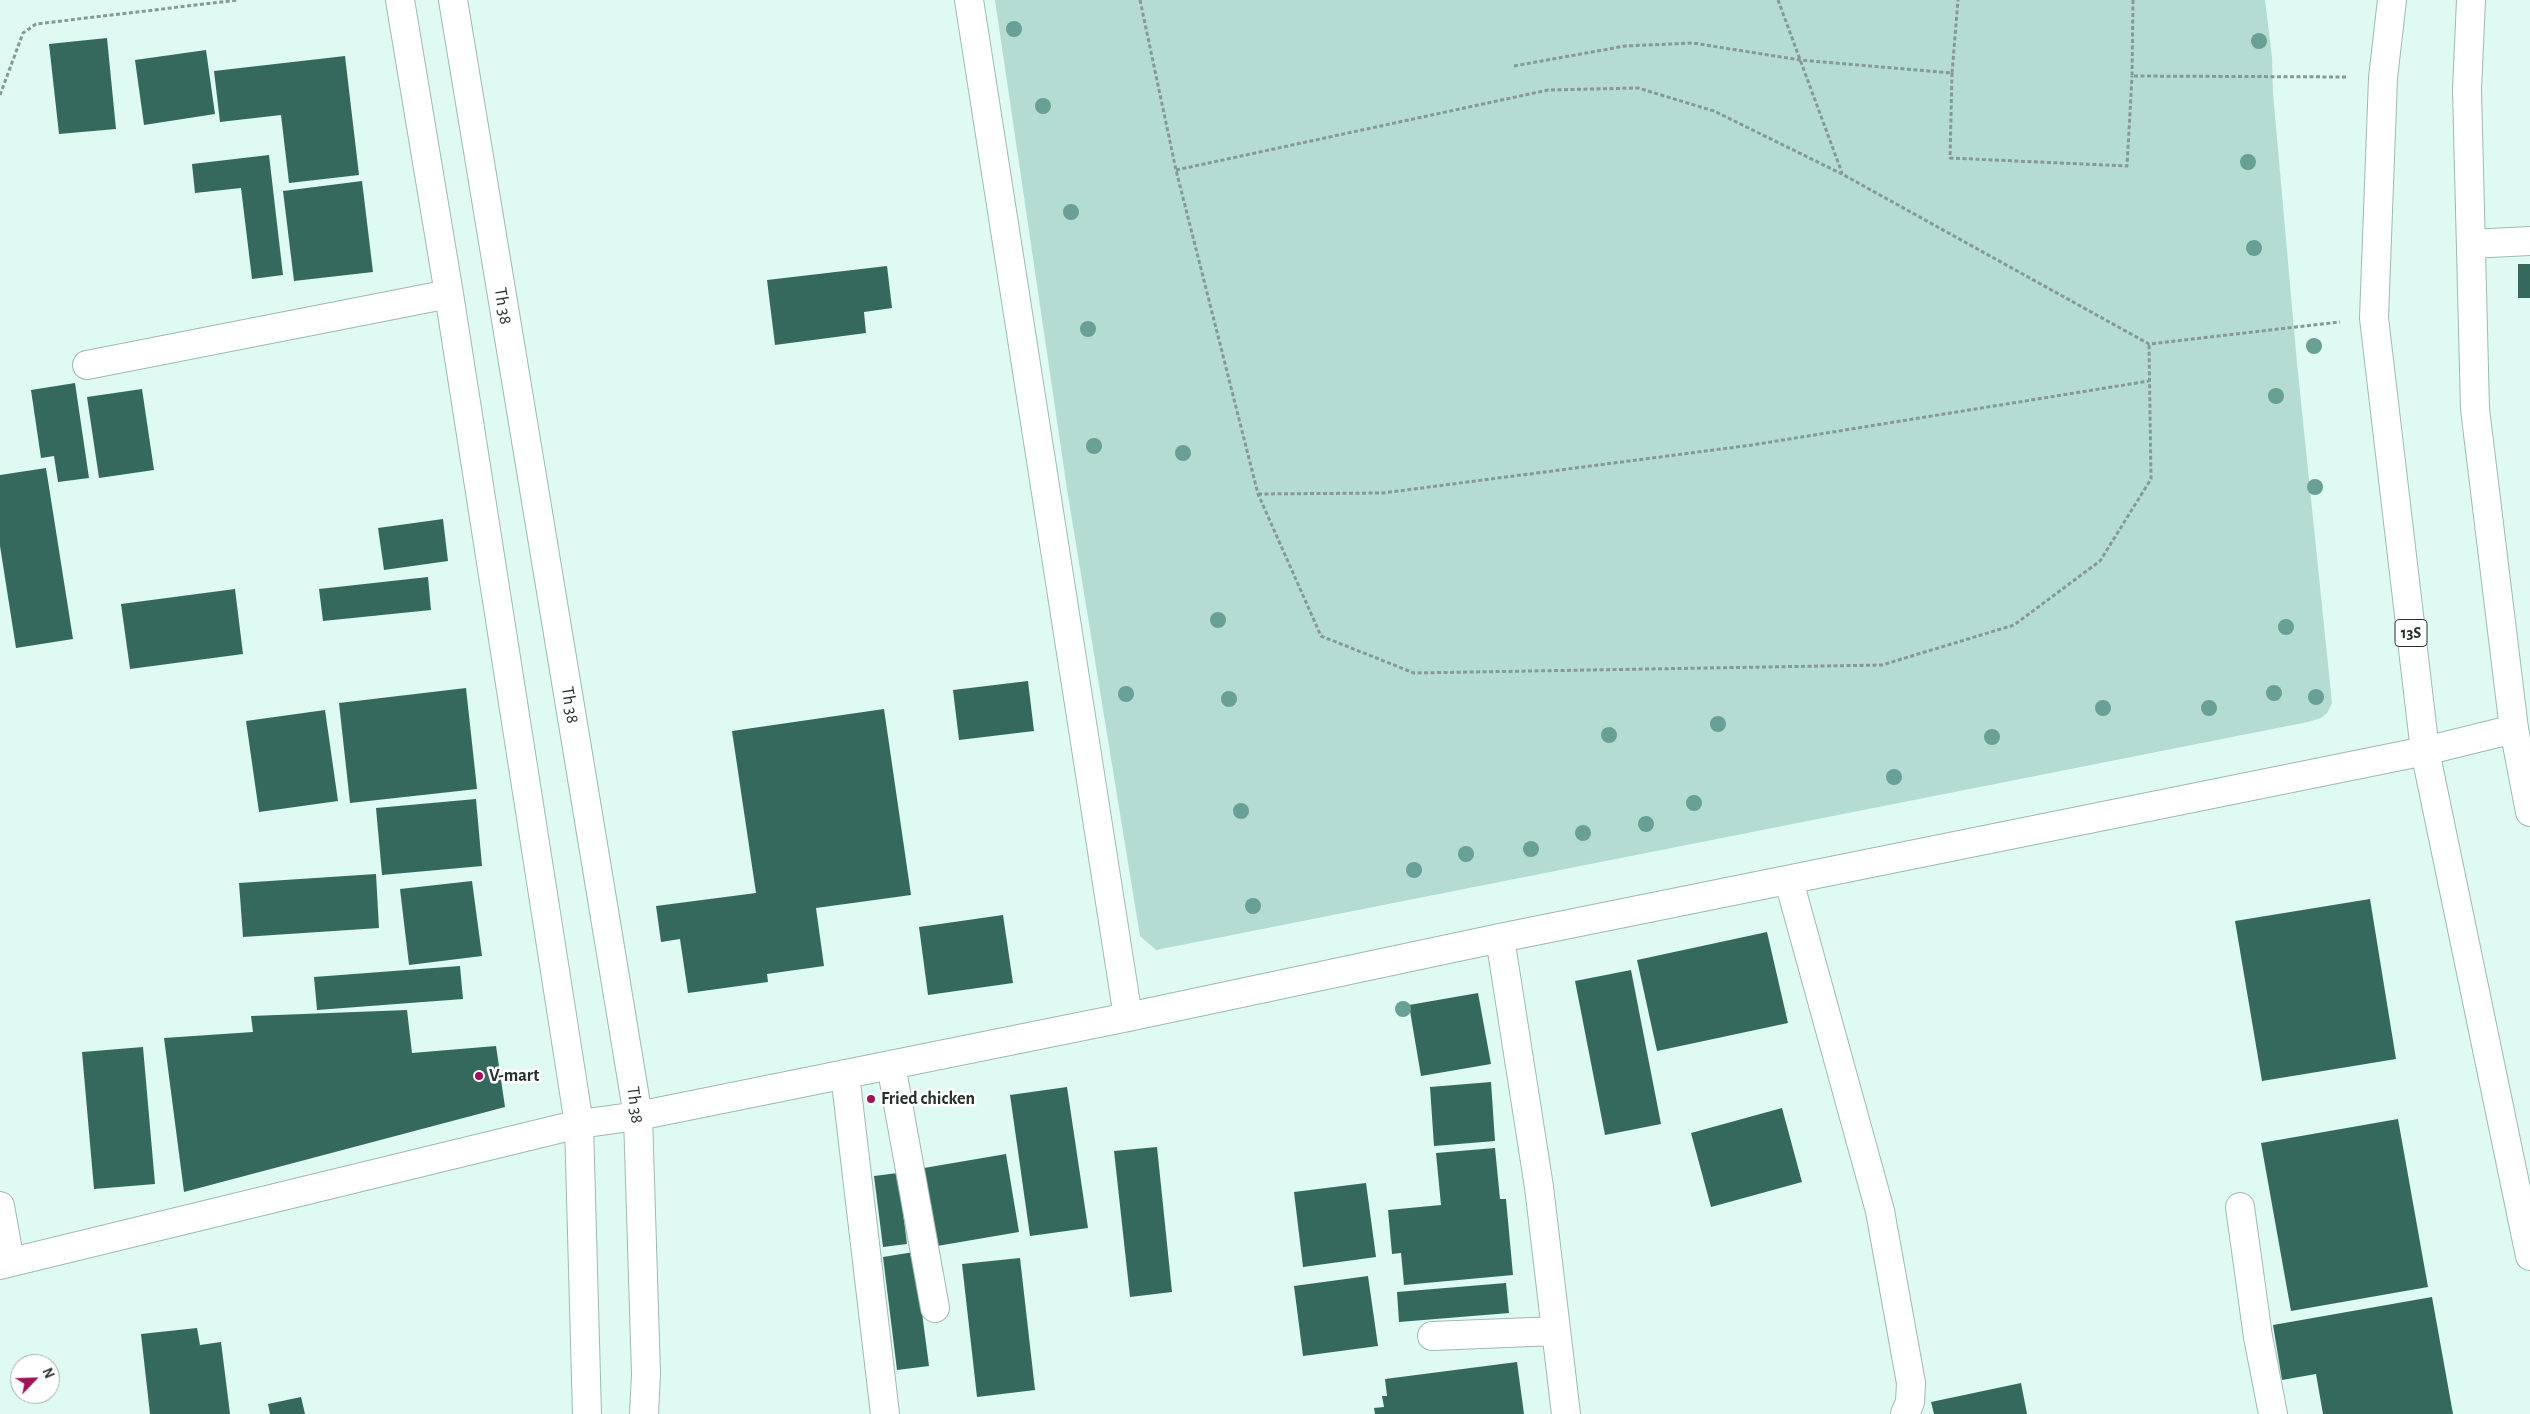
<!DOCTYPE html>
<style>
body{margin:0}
#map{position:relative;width:2530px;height:1414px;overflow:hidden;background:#defaf3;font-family:"Alegreya Sans",sans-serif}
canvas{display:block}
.north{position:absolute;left:10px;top:1354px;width:50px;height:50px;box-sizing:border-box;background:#fff;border:1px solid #a8adab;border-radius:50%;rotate:66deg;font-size:14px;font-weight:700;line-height:20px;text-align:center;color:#26312e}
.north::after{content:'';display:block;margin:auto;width:18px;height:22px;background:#a11159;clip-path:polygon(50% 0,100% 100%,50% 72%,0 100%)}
</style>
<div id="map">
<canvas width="2530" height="1414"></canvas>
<div class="north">N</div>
</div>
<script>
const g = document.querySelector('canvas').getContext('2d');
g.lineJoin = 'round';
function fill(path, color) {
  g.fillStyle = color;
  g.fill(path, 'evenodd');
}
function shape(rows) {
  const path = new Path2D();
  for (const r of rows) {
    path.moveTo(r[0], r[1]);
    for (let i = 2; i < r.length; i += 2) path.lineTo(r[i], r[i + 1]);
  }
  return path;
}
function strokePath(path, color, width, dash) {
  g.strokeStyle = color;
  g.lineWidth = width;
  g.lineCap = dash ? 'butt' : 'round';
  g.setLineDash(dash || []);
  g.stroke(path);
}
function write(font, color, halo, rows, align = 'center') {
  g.font = font + ' "Alegreya Sans",sans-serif';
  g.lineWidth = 5;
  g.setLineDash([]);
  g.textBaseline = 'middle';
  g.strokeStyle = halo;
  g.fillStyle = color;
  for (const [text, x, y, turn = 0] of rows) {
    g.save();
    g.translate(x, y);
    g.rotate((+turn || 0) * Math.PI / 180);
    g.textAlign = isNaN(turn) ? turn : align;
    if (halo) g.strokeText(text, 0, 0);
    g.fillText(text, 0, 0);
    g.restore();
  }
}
fill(shape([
 [995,0,2265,0,2272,57,2273,93,2297,363,2332,703,2327,713,2321,718,2308,722,1156,950,1140,936,1067,489]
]), '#b5dcd2');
fill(shape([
 [107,38,116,129,59,134,49,44],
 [206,50,215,114,144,125,135,60],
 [345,56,359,175,289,183,281,115,220,122,214,71],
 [269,155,283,275,252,279,241,188,195,193,192,164],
 [362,181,373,272,294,281,283,191],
 [2518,264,2530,264,2530,298,2518,298],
 [887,266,892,308,864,312,866,333,775,345,767,280],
 [75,383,89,478,58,482,54,456,41,458,31,390],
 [142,389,154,470,99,478,87,397],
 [46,468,73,639,16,648,0,546,0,475],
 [443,519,448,561,384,570,378,528],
 [428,577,431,610,323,621,319,589],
 [235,589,243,654,130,669,121,604],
 [1028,681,1034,731,959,740,953,690],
 [466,688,477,789,350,803,339,703],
 [884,709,911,895,816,908,824,966,767,974,768,982,688,993,680,939,661,942,656,906,756,893,732,731],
 [325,710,338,801,259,812,246,721],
 [476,799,482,866,382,875,376,808],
 [376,874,379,928,243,937,239,883],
 [472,881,482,956,409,965,400,889],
 [2370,899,2396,1059,2262,1081,2235,921],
 [1003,915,1013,983,928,995,919,927],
 [1767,932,1788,1023,1657,1051,1637,960],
 [460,966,463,999,317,1010,314,977],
 [1631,970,1661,1124,1605,1135,1575,981],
 [1478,993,1491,1064,1421,1076,1409,1005],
 [407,1010,412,1053,496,1046,505,1107,184,1192,164,1038,253,1032,251,1016],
 [143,1047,155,1184,94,1189,82,1052],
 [1491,1082,1495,1141,1434,1146,1430,1087],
 [1067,1087,1088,1228,1030,1236,1010,1095],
 [1782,1108,1802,1182,1711,1207,1691,1133],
 [2398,1119,2428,1287,2291,1311,2261,1143],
 [1157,1147,1172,1292,1130,1297,1114,1151],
 [1495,1148,1500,1199,1506,1199,1513,1275,1404,1285,1401,1253,1392,1254,1388,1210,1441,1205,1436,1153],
 [1006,1154,1019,1232,937,1246,924,1168],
 [898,1173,907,1244,883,1247,874,1176],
 [1366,1183,1376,1257,1303,1267,1294,1192],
 [914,1252,929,1366,897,1370,883,1257],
 [1020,1258,1035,1390,977,1397,962,1264],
 [1368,1276,1378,1346,1303,1356,1294,1286],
 [1506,1283,1509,1313,1399,1322,1397,1292],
 [2432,1297,2453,1414,2323,1414,2316,1374,2282,1380,2273,1325],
 [197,1328,200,1345,221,1342,230,1414,150,1414,141,1334],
 [1517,1362,1524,1414,1375,1414,1374,1408,1384,1407,1382,1396,1387,1396,1385,1379],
 [2021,1383,2027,1414,1934,1414,1931,1402],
 [301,1397,305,1414,270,1414,268,1404]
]), '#35695e');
const minor = shape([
 [400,0,449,294,579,1124,587,1414],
 [453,0,638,1116,646,1374,644,1414],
 [969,0,1128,1017],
 [2471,244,2530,241],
 [87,365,449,294],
 [1789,881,1880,1211,1911,1383,1910,1402,1905,1414],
 [1500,938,1539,1187,1566,1414],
 [891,1065,935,1308],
 [845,1074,885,1414],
 [0,1206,10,1262],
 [2240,1207,2258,1337,2273,1414],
 [0,1265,579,1124,638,1116,1128,1017,1500,938,2425,751,2514,729],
 [1432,1336,1556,1331]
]);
const highway = shape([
 [2392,0,2383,78,2374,318,2425,751,2530,1256],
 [2471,0,2467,90,2475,409,2514,729,2530,812]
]);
strokePath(minor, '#9eb9b2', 30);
strokePath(highway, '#9eb9b2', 30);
strokePath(shape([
 [1140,0,1176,170,1258,494,1321,636,1414,673,1882,665,2014,625,2100,561,2151,479,2149,344],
 [1778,0,1842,173],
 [2133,0,2132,76,2348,77],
 [1514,66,1625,46,1693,43,1800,60,1952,73,1958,0],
 [1952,73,1950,158,2127,166,2132,76],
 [0,95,23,33,36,24,238,0],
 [1176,170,1548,90,1638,88,1714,111,1842,174,2149,344,2340,322],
 [1258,494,1383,493,1752,445,2149,381]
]), '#869a95', 3, [4, 2.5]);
strokePath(minor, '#fff', 28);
strokePath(highway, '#fff', 28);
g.fillStyle = '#68a096';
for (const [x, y] of [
 [1014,29],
 [2259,41],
 [1043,106],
 [2248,162],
 [1071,212],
 [2254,248],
 [1088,329],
 [2314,346],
 [2276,396],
 [1094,446],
 [1183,453],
 [2315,487],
 [1218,620],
 [2286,627],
 [2274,693],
 [1126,694],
 [2316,697],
 [1229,699],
 [2103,708],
 [2209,708],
 [1718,724],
 [1609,735],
 [1992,737],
 [1894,777],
 [1694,803],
 [1241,811],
 [1646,824],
 [1583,833],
 [1531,849],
 [1466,854],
 [1414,870],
 [1253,906],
 [1403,1009]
]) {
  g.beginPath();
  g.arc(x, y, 8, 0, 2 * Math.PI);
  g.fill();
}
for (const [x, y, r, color] of [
 [479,1076,5,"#a11159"],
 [871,1099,5,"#a11159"]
]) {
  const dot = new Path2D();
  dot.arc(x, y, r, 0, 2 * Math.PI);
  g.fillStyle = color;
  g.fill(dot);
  strokePath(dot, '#fff', 2);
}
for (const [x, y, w] of [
 [2411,633,32]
]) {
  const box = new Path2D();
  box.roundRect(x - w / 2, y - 13.5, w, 27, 4);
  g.fillStyle = '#fff';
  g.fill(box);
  strokePath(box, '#26312e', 1);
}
write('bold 16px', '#26312e', null, [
 ["13S",2411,633]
]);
write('18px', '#26312e', '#fff', [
 ["Th 38",503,306,81],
 ["Th 38",570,705,81],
 ["Th 38",635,1105,83]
]);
write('bold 18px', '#26312e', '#fff', [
 ["V-mart",489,1076],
 ["Fried chicken",881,1099]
], 'left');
</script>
